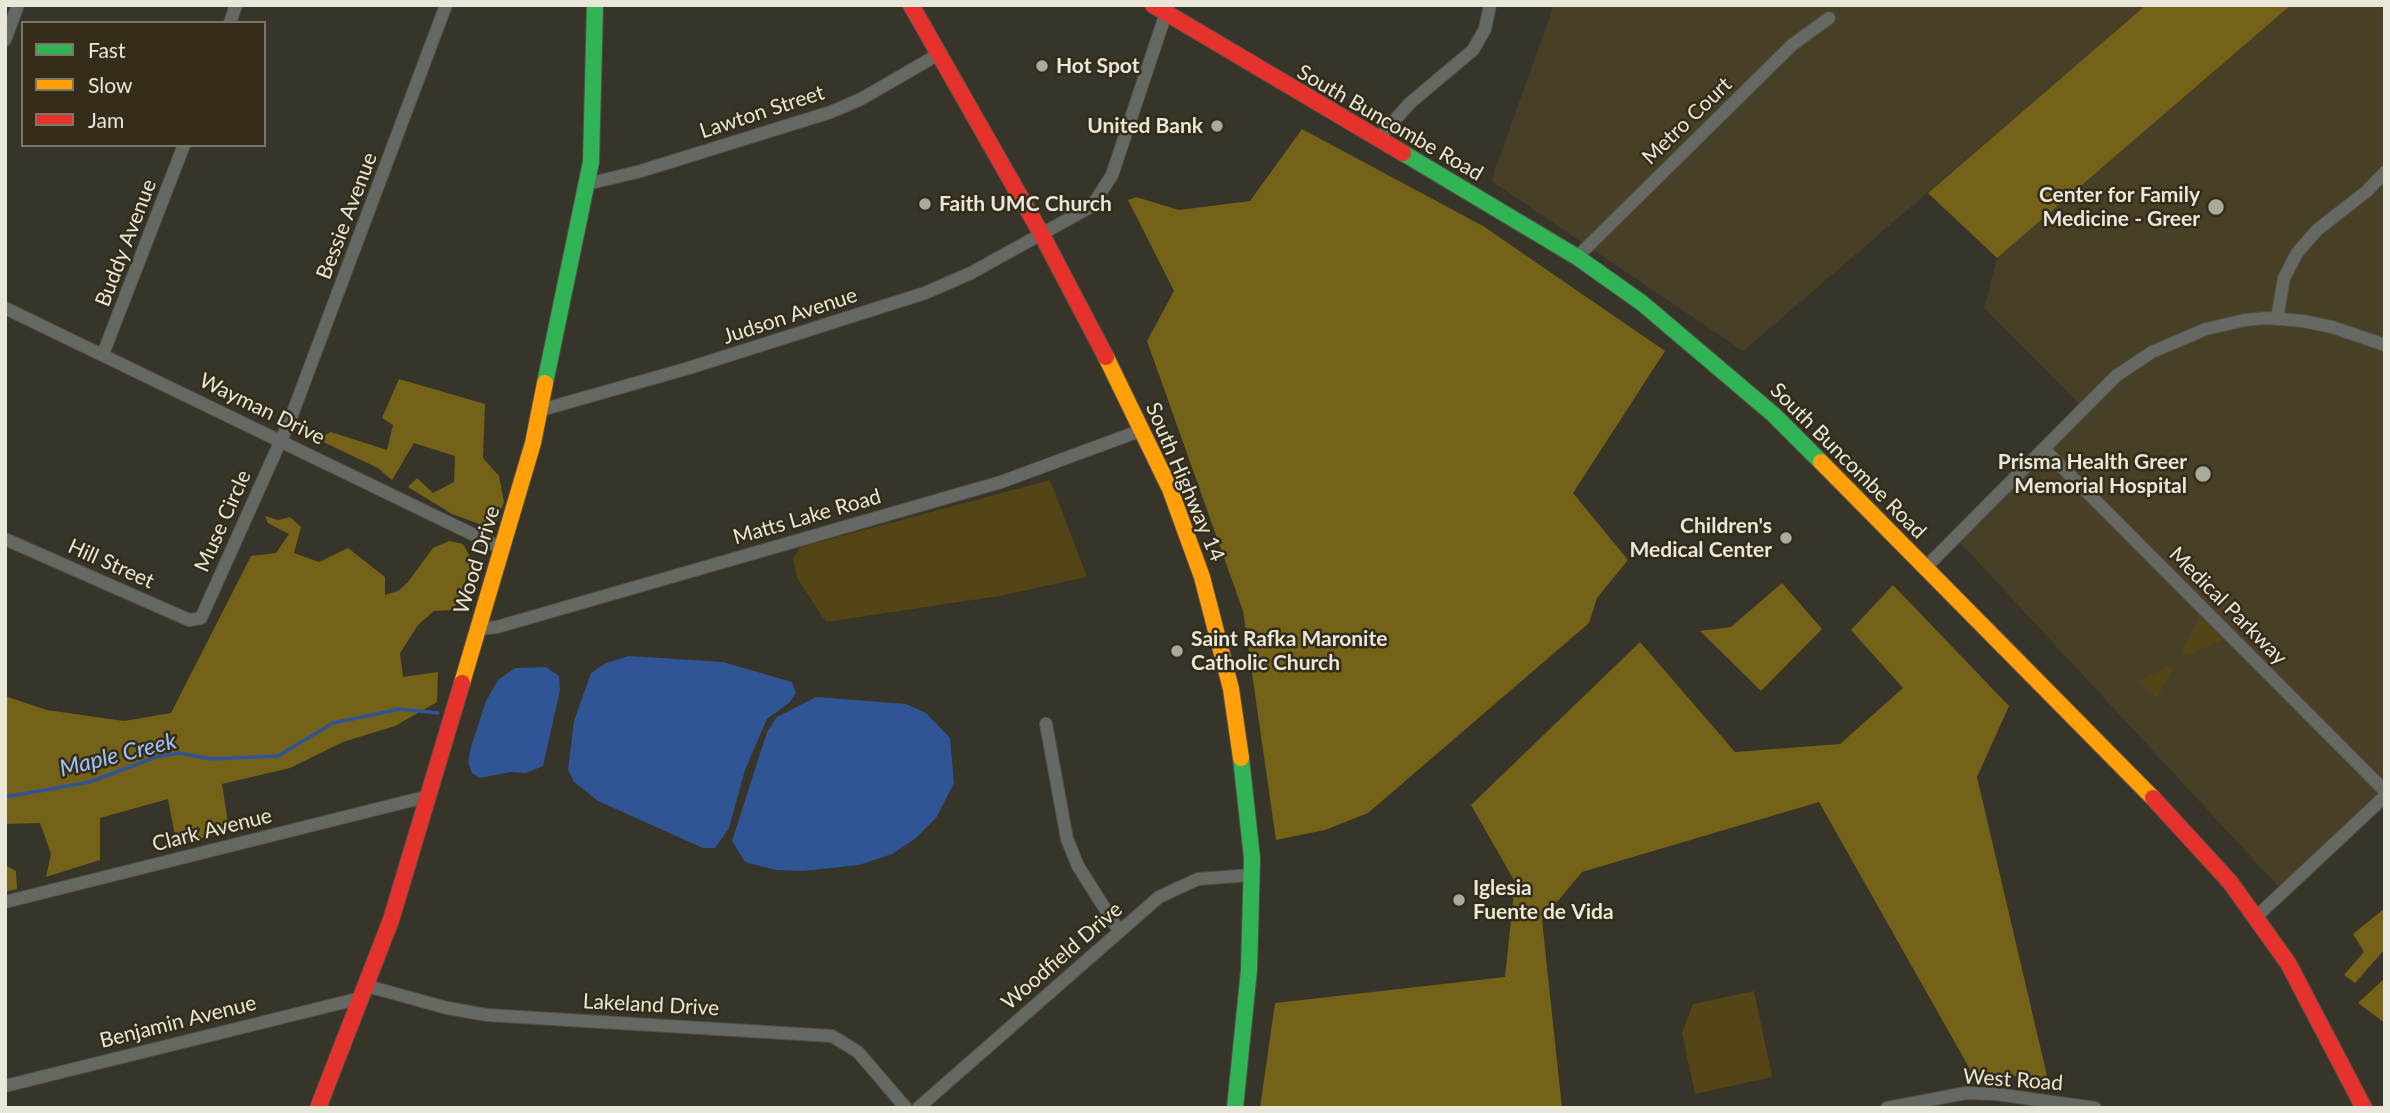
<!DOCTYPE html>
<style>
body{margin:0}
#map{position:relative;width:2390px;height:1113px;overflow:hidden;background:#373429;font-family:Lato,sans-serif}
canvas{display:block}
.frame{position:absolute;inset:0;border:7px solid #e9e6da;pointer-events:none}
.legend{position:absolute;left:21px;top:21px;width:245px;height:126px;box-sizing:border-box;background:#332d19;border:2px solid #7c7766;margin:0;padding:9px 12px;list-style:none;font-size:21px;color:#e9e6da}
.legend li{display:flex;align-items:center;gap:14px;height:35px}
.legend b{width:35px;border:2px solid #7c7766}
</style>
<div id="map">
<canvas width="2390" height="1113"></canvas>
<div class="frame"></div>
<ul class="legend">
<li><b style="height:9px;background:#30b455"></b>Fast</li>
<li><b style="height:9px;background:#ff9f0a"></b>Slow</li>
<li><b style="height:9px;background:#e5322d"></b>Jam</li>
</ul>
</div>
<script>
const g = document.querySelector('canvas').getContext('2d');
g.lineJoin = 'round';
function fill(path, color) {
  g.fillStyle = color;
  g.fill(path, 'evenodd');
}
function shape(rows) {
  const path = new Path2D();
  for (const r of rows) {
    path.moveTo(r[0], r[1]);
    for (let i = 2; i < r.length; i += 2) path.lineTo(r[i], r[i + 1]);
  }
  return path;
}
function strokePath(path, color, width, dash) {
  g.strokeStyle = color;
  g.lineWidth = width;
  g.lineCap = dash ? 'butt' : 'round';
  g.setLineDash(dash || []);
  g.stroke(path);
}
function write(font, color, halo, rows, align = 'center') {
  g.font = font + ' Lato,sans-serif';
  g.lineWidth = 5;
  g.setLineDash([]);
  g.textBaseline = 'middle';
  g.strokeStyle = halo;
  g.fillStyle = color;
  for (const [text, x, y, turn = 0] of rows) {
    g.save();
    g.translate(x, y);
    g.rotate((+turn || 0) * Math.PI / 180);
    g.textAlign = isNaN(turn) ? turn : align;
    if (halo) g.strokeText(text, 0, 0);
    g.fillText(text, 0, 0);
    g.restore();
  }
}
fill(shape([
 [1554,5,2146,5,1743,351,1491,181],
 [2291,5,2385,5,2385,807,2288,897,1955,537,2086,411,1984,308,1997,258]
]), '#473f26');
fill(shape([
 [1050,480,1087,577,999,596,826,622,797,578,793,558,801,547],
 [2200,617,2223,640,2186,656,2182,652],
 [2169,665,2173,669,2157,698,2139,681],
 [1754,991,1772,1077,1695,1094,1682,1033,1693,1004]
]), '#534515');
fill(shape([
 [2146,5,2291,5,1997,258,1928,193],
 [1302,129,1483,226,1665,351,1573,493,1628,560,1597,598,1589,623,1368,813,1325,830,1276,840,1243,611,1147,341,1174,291,1128,200,1136,197,1179,210,1250,201],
 [399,379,485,404,483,458,499,476,504,502,493,529,452,514,408,487,417,478,433,493,454,482,455,456,414,443,392,480,378,468,317,439,331,432,387,450,393,425,382,418],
 [265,516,278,520,290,517,301,527,294,553,319,562,348,548,385,577,385,595,398,591,408,582,433,548,449,541,463,544,473,562,454,610,434,611,418,625,400,653,403,677,438,672,437,702,395,726,343,742,290,768,222,784,229,830,177,846,168,799,100,818,100,860,46,877,51,854,40,823,5,824,5,696,47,710,124,721,171,713,251,556,276,553,289,534,268,523],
 [1782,583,1822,629,1761,691,1700,631,1731,627],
 [1893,585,2009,706,1977,777,2048,1080,1971,1071,1819,802,1582,872,1542,920,1562,1108,1260,1108,1275,1003,1505,977,1515,882,1471,805,1640,642,1735,752,1840,744,1903,688,1851,630],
 [5,865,16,871,17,889,5,892],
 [2385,908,2385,949,2355,983,2344,975,2364,952,2353,934],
 [2385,978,2385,1023,2358,1003]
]), '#756219');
fill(shape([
 [629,656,723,662,792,682,796,693,789,703,767,719,745,770,729,828,715,848,703,848,598,801,574,782,568,770,574,721,591,673,606,663],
 [546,667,559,676,560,690,543,766,526,773,511,772,480,778,472,773,468,762,471,747,486,701,498,680,515,668],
 [816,697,906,704,926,713,950,738,954,783,936,818,916,838,892,854,859,865,803,871,776,870,745,862,732,841,767,732,777,717]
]), '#2f5595');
strokePath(shape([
 [5,797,90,782,156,757,179,753,211,759,278,756,333,723,400,709,438,713]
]), '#2f5595', 3.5);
const street = shape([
 [230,23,236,5],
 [5,40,18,5],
 [1378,139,1410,103,1473,50,1485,29,1490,5],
 [587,184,641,171,831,112,861,99,939,54],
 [1577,257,1792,45,1829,18],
 [5,308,501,548],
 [2277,319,2284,278,2297,253,2317,230,2367,191,2385,172],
 [103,354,184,145],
 [541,410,689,368,925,293,971,273,1092,206,1112,175,1168,7],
 [2044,449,2385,791],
 [5,539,189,620,201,618,290,420,446,5],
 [1926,567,2116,376,2152,352,2206,329,2245,320,2267,318,2303,321,2332,327,2385,345],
 [478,629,497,627,1001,482,1142,430],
 [1046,724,1067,839,1078,866,1119,931],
 [5,902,429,796],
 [2256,917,2385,796],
 [367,986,447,1008,487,1015,832,1036,858,1052,906,1108],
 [5,1086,361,998],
 [918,1108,1159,897,1198,879,1251,875],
 [1887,1108,1966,1093,1996,1094,2095,1108]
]);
const fast = shape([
 [1403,153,1577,257,1642,303,1774,415,1821,462],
 [545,383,591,162,595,5],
 [1235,1108,1249,970,1252,858,1241,758]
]);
const slow = shape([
 [1106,357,1170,489,1202,577,1231,689,1241,758],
 [1821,462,2153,798],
 [462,683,533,443,545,383]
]);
const jam = shape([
 [911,5,1042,235,1106,357],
 [1153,5,1403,153],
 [2153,798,2230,882,2288,963,2364,1108],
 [318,1108,391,920,462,683]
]);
strokePath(street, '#535046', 14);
strokePath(fast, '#535046', 18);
strokePath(slow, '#535046', 18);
strokePath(jam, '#535046', 18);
strokePath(street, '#666864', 12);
strokePath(fast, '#30b455', 16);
strokePath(slow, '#ff9f0a', 16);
strokePath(jam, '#e5322d', 16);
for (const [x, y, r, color] of [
 [1042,66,7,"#aba89c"],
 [1217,126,7,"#aba89c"],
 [925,204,7,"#aba89c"],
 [2216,207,9,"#aba89c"],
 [2203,474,9,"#aba89c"],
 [1786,538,7,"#aba89c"],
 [1177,651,7,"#aba89c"],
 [1459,900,7,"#aba89c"]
]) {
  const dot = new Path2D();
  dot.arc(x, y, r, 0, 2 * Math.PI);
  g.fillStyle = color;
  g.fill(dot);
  strokePath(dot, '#332d19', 2.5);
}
write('bold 21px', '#e9e6da', '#332d19', [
 ["Hot Spot",1056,66],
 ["United Bank",1203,126,"right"],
 ["Center for Family",2200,195,"right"],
 ["Medicine - Greer",2200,219,"right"],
 ["Faith UMC Church",939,204],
 ["Prisma Health Greer",2187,462,"right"],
 ["Memorial Hospital",2187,486,"right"],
 ["Children's",1772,526,"right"],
 ["Medical Center",1772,550,"right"],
 ["Saint Rafka Maronite",1191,639],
 ["Catholic Church",1191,663],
 ["Iglesia",1473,888],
 ["Fuente de Vida",1473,912]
], 'left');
write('21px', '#e9e6da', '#332d19', [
 ["Lawton Street",762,112,-18],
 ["Metro Court",1687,121,-44],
 ["South Buncombe Road",1390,123,30],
 ["Bessie Avenue",347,216,-69],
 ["Buddy Avenue",126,243,-69],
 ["Judson Avenue",790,316,-18],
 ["Wayman Drive",262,409,26],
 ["South Buncombe Road",1848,461,45],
 ["South Highway 14",1185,482,67],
 ["Matts Lake Road",807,517,-16],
 ["Muse Circle",223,521,-66],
 ["Wood Drive",477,560,-73],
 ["Hill Street",111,564,24],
 ["Medical Parkway",2228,606,45],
 ["Clark Avenue",212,830,-14],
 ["Woodfield Drive",1062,956,-41],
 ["Lakeland Drive",651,1005,3],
 ["Benjamin Avenue",178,1022,-14],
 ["West Road",2013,1080,4]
]);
write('italic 23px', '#9fc3fe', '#332d19', [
 ["Maple Creek",118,755,-14]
]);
</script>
